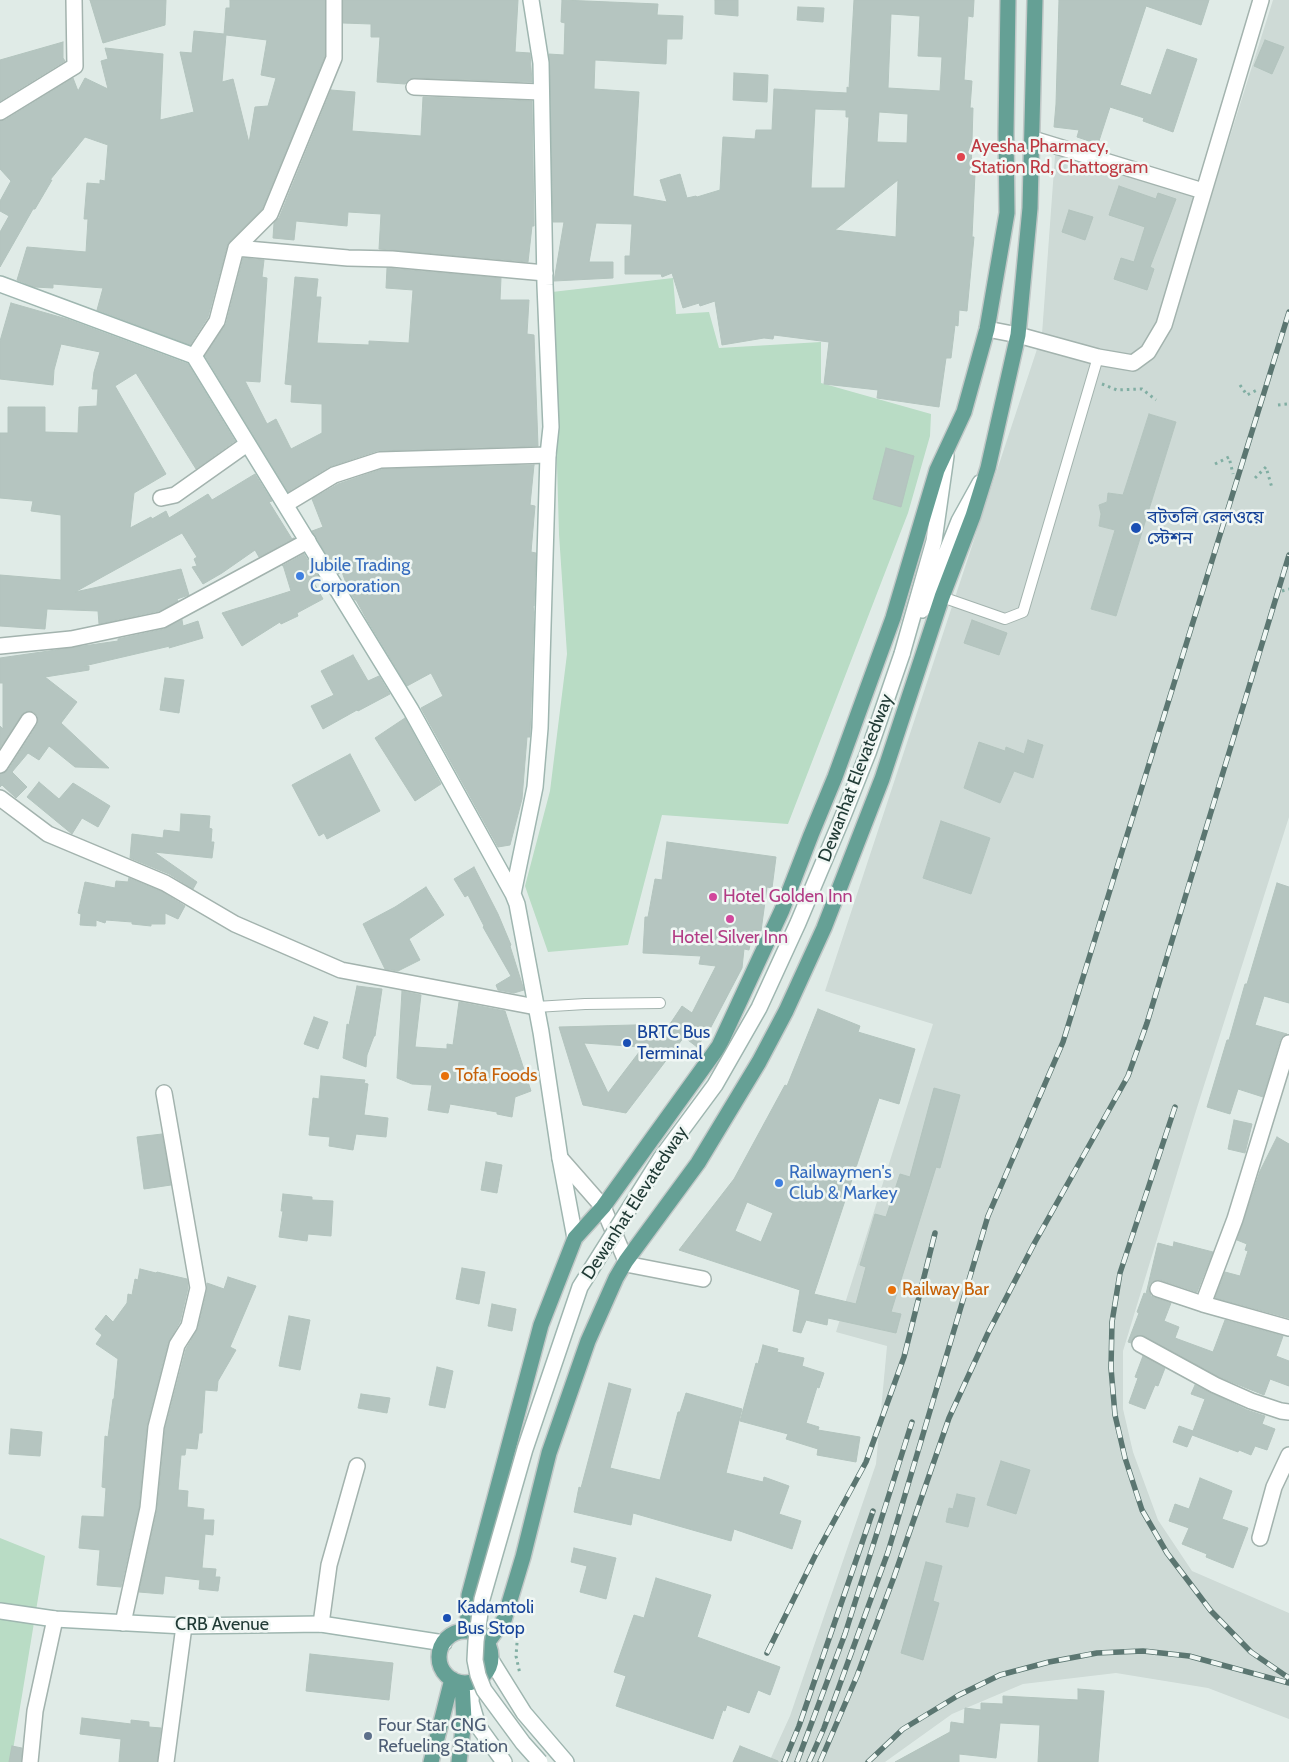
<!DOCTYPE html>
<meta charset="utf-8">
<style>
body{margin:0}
canvas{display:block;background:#e0ebe7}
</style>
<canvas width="1289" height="1762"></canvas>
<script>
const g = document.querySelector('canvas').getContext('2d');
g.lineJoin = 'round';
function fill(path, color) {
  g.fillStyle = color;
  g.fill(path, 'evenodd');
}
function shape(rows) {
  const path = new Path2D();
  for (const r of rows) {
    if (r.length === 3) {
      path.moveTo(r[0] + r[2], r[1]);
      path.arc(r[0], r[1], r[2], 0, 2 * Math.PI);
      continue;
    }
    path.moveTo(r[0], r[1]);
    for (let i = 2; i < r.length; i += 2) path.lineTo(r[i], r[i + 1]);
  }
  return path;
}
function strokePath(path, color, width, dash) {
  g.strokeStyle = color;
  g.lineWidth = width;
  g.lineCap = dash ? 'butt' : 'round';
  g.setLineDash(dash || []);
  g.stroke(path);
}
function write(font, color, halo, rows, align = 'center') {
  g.font = font + ' Cabin,"Noto Sans Bengali",sans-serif';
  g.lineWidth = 5;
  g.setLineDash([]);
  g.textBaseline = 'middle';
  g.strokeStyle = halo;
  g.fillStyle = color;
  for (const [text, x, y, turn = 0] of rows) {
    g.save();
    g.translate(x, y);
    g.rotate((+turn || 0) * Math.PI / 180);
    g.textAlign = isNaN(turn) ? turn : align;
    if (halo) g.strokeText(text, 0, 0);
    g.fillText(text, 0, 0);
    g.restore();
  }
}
fill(shape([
 [1273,0,1289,0,1289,817,1195,1114,1123,1351,1123,1409,1133,1452,1158,1520,1192,1571,1289,1613,1289,1719,1208,1688,1116,1673,1023,1684,952,1714,885,1762,769,1762,790,1716,876,1464,887,1346,836,1332,933,1024,825,991,1042,334,1056,142,1214,187],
 [1149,414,1176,422,1116,616,1091,609,1115,530,1099,526,1101,514,1099,505,1107,502,1108,493,1123,495],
 [1028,740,1043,746,1033,778,1018,772],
 [979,743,982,794,964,788],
 [1006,747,1021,754,1000,803,986,796],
 [941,822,990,838,971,894,923,877]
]), '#cedad6');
fill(shape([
 [673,278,676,314,709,312,719,348,821,342,821,383,931,414,930,436,908,513,788,824,662,815,628,945,548,952,525,886,550,791,567,654,559,534,552,292],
 [0,1538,45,1556,11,1762,0,1762]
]), '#b9dcc5');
const building = shape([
 [90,0,166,0,165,25,103,43,90,0],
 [230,0,325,0,325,56,262,209,228,243,208,317,190,345,97,310,103,288,53,284,53,288,34,287,17,280,27,247,86,252,88,219,84,219,87,183,100,184,100,180,105,181,108,145,85,137,50,180,52,180,35,209,33,209,0,267,0,232,9,216,0,211,0,201,11,181,0,169,0,121,5,120,73,78,78,91,85,78,108,89,101,61,108,59,105,48,163,54,160,120,194,112,180,52,192,53,194,31,224,34,226,8,230,8,230,0],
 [226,35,267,40,261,75,276,78,268,106,255,107,249,143,233,79,222,82,226,35],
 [343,0,518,0,515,52,530,53,532,82,414,78,409,79,405,84,377,82,380,37,371,37,371,24,343,23,343,0],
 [562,0,658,4,657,15,683,16,682,39,667,39,666,64,595,60,594,89,639,92,633,196,667,202,660,180,680,174,687,198,696,196,697,197,720,190,723,137,755,139,756,130,772,130,774,89,847,93,847,87,849,88,854,0,974,0,973,17,968,16,964,80,972,81,970,108,973,108,971,174,975,174,972,237,974,237,967,311,959,310,958,326,955,325,951,358,946,358,939,407,877,398,878,390,824,384,829,342,774,335,773,339,764,338,722,345,715,301,700,306,699,303,683,308,672,273,662,277,661,274,625,274,625,256,630,256,632,224,596,223,589,262,613,262,613,278,554,281,564,222,553,222,549,54,564,55,565,23,561,22,562,0],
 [891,14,920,16,918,56,942,57,940,91,888,88,891,14],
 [815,109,846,110,846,117,849,117,845,188,811,188,815,109],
 [879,112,908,114,907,143,877,142,879,112],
 [898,180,896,237,835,230,898,180],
 [715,0,738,0,738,16,715,14,715,0],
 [1059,0,1209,0,1201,25,1146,6,1120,85,1151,95,1167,49,1197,59,1173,132,1143,121,1144,118,1110,107,1098,144,1077,137,1079,130,1054,127,1056,104,1059,0],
 [798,7,824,8,823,22,797,20,798,7],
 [1265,40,1284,47,1272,74,1254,66,1265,40],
 [63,42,63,58,65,61,0,101,0,60,63,42],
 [734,73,768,75,767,102,733,100,734,73],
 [331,90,355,92,352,131,421,136,423,97,532,101,534,222,534,226,532,226,528,262,379,249,381,214,348,212,347,226,296,221,294,240,273,238,274,223,279,218,331,90],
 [1119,186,1156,199,1158,193,1176,199,1150,267,1154,269,1147,290,1114,279,1121,258,1134,262,1145,227,1109,215,1119,186],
 [1069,210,1093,217,1085,240,1062,232,1069,210],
 [243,258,264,260,262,277,267,278,260,382,245,381,267,424,276,419,291,449,322,433,322,404,291,402,292,385,285,384,295,277,318,279,316,297,321,297,317,343,369,345,369,341,409,343,413,290,386,288,387,268,501,278,500,300,529,300,527,334,534,335,538,446,377,451,329,467,288,492,205,356,226,324,243,258],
 [11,303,67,319,188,364,235,441,196,469,136,373,115,386,166,474,134,493,130,528,151,517,152,519,166,511,169,518,208,494,212,500,255,474,272,501,269,502,292,539,294,538,259,557,255,550,222,573,203,584,192,567,197,566,194,559,197,557,182,533,75,592,181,569,189,595,177,599,178,601,159,611,99,624,98,611,47,609,45,629,0,626,0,575,61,580,61,515,31,511,33,501,0,498,0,433,8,433,8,407,45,407,45,432,78,433,79,407,97,406,98,389,92,389,94,372,100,352,61,344,54,370,53,385,0,379,0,341,11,303],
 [1149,414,1176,422,1116,616,1091,609,1115,530,1099,526,1101,514,1099,505,1107,502,1108,493,1123,495,1149,414],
 [886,448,914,456,901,507,873,499,886,448],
 [534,465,530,505,535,506,531,552,536,553,534,606,533,606,534,612,530,737,527,737,522,799,510,845,498,847,421,708,443,696,431,673,407,686,367,620,356,600,355,600,349,591,342,572,338,574,312,531,323,527,312,499,338,484,382,469,534,465],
 [304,554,321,581,314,583,323,599,297,613,298,616,281,624,280,622,242,646,222,613,291,591,283,565,282,566,304,554],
 [182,620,183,626,198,621,203,638,169,648,170,646,84,666,89,666,89,670,45,677,77,702,61,723,109,768,75,767,49,746,39,760,28,753,12,772,27,787,16,798,2,785,0,787,0,774,8,770,37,725,38,720,37,715,34,712,29,711,24,712,0,748,0,726,3,729,3,683,0,683,0,658,118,641,118,639,164,629,182,620],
 [972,620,1007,633,999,655,964,643,972,620],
 [353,655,368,681,379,676,390,694,358,711,357,710,323,729,311,706,334,695,321,671,353,655],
 [165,678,184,680,179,713,160,710,165,678],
 [405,718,441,784,415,801,375,738,405,718],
 [1028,740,1043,745,1033,778,1014,771,1000,803,964,788,979,742,1005,751,1006,747,1024,754,1028,740],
 [350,754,380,811,327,839,324,833,319,836,292,785,350,754],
 [39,782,59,799,73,783,110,806,98,827,82,818,72,834,27,797,39,782],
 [181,814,210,816,209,828,212,829,211,842,214,842,212,858,154,852,197,882,193,889,169,874,130,858,132,834,163,838,164,830,180,832,181,814],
 [941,821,990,838,971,894,923,878,941,821],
 [667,842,776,857,772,888,767,887,761,931,753,930,749,950,744,949,742,968,711,1027,697,1047,684,1037,626,1113,583,1105,559,1027,670,1024,682,1006,692,1013,716,966,699,964,701,956,643,953,645,917,648,917,655,879,662,880,667,842],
 [584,1043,643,1047,608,1093,584,1043],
 [474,867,498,914,511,945,510,946,524,990,514,993,498,990,496,985,511,976,483,927,484,926,468,895,465,897,454,879,474,867],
 [129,878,161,891,185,906,178,919,165,913,165,924,151,924,151,926,132,924,132,922,106,920,105,923,96,920,96,926,80,925,81,914,78,913,85,882,115,888,116,881,128,882,129,878],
 [1277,883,1289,887,1289,1003,1264,996,1255,1025,1287,1034,1283,1036,1280,1040,1263,1097,1238,1089,1230,1114,1207,1107,1227,1040,1229,1040,1245,984,1247,984,1277,883],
 [426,887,444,915,409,939,420,960,398,971,385,969,363,924,395,907,426,887],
 [357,986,382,989,375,1036,374,1036,367,1055,366,1067,343,1058,347,1024,349,1025,357,986],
 [402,991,421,995,415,1047,447,1049,447,1044,453,1045,459,1002,505,1011,531,1091,515,1097,512,1117,497,1114,497,1112,450,1104,448,1113,428,1110,432,1085,412,1084,397,1078,402,991],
 [818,1009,860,1026,858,1032,915,1049,899,1104,879,1098,814,1294,856,1304,866,1267,860,1265,875,1214,886,1217,900,1174,910,1177,934,1088,960,1095,940,1168,936,1167,891,1312,901,1314,896,1333,828,1318,827,1325,806,1320,801,1333,793,1331,800,1290,679,1250,734,1179,785,1085,787,1086,818,1009],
 [747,1202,773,1213,761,1242,735,1231,747,1202],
 [314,1017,328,1022,318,1049,304,1044,314,1017],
 [321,1076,365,1080,364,1083,368,1084,364,1115,388,1118,386,1137,356,1134,353,1150,329,1146,330,1137,309,1135,313,1098,319,1099,321,1076],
 [1234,1120,1252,1124,1245,1153,1228,1149,1234,1120],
 [162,1134,171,1185,144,1189,137,1137,162,1134],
 [1277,1137,1289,1144,1289,1318,1215,1298,1225,1272,1240,1276,1248,1251,1245,1250,1247,1244,1237,1240,1260,1171,1277,1137],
 [486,1162,502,1165,497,1193,481,1190,486,1162],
 [283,1194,312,1197,312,1200,333,1201,331,1236,308,1234,307,1241,279,1237,283,1211,281,1211,283,1194],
 [1174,1242,1213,1252,1197,1292,1160,1280,1152,1282,1149,1286,1149,1290,1151,1296,1171,1303,1164,1321,1179,1327,1175,1338,1213,1352,1225,1320,1283,1336,1276,1356,1289,1361,1289,1386,1270,1379,1264,1395,1219,1377,1144,1336,1136,1336,1131,1343,1128,1342,1139,1313,1137,1312,1144,1293,1146,1294,1158,1243,1173,1247,1174,1242],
 [462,1268,485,1272,479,1304,456,1299,462,1268],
 [140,1269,156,1273,157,1272,187,1279,188,1288,180,1322,168,1343,147,1425,139,1507,121,1587,97,1585,100,1550,79,1548,82,1516,104,1517,106,1488,102,1487,105,1436,108,1437,113,1399,114,1399,118,1359,96,1344,102,1335,95,1329,106,1315,113,1322,127,1303,128,1294,132,1295,135,1279,138,1280,140,1269],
 [228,1277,256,1286,230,1347,236,1350,218,1381,217,1391,205,1390,202,1433,199,1433,197,1449,186,1448,185,1455,181,1455,178,1490,188,1491,187,1507,204,1509,203,1520,214,1520,213,1535,205,1534,202,1568,216,1569,215,1577,220,1577,218,1591,199,1589,200,1580,165,1576,163,1594,139,1592,157,1510,165,1429,186,1349,198,1328,207,1290,207,1283,224,1289,228,1277],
 [492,1304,516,1309,512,1331,488,1326,492,1304],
 [289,1316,310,1320,300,1370,279,1366,289,1316],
 [763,1345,778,1349,777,1352,804,1358,802,1366,824,1373,819,1388,817,1387,806,1423,819,1427,818,1430,860,1437,856,1462,817,1455,818,1449,786,1439,788,1434,740,1421,756,1363,758,1364,763,1345],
 [1143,1356,1165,1368,1158,1386,1155,1385,1145,1409,1129,1403,1138,1378,1135,1377,1143,1356],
 [437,1367,453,1371,445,1408,429,1405,437,1367],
 [609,1383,631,1389,610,1468,660,1480,678,1412,680,1412,686,1393,742,1409,726,1473,763,1482,764,1477,789,1486,779,1514,801,1521,792,1549,734,1529,731,1541,633,1513,631,1525,574,1512,579,1487,581,1488,609,1383],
 [1195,1385,1247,1410,1265,1416,1262,1424,1275,1429,1267,1450,1255,1446,1251,1455,1239,1450,1238,1452,1192,1435,1187,1447,1173,1442,1179,1426,1193,1431,1205,1399,1191,1394,1195,1385],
 [361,1394,390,1398,387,1413,358,1408,361,1394],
 [11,1429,42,1432,40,1456,9,1454,11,1429],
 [1001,1461,1030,1470,1016,1514,987,1505,1001,1461],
 [1200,1478,1232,1491,1222,1519,1248,1528,1233,1568,1206,1557,1207,1554,1182,1544,1189,1528,1169,1521,1175,1504,1189,1509,1200,1478],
 [957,1494,975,1498,968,1527,946,1522,949,1508,953,1509,957,1494],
 [574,1548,616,1558,606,1599,580,1592,587,1566,571,1562,574,1548],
 [926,1562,942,1566,933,1601,939,1603,923,1660,901,1653,926,1562],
 [656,1578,711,1595,697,1637,780,1667,770,1695,758,1690,749,1713,727,1705,725,1711,723,1710,713,1739,616,1706,626,1676,614,1672,634,1615,644,1618,656,1578],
 [310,1654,393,1663,389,1700,306,1691,310,1654],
 [1078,1689,1104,1691,1098,1762,1038,1762,1040,1725,1000,1723,996,1758,959,1754,959,1762,895,1762,950,1732,951,1722,964,1724,965,1708,981,1710,981,1703,1003,1704,1003,1696,1078,1700,1078,1689],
 [82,1718,131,1724,131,1720,149,1722,149,1727,161,1728,157,1762,119,1762,121,1739,80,1734,82,1718],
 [12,1746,22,1748,21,1762,9,1762,12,1746],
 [740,1746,778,1761,778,1762,733,1762,740,1746]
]);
fill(building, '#b5c5c0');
strokePath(building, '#b3c4be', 1);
const lane = shape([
 [942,597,1005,619,1023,612,1098,357],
 [536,1007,585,1004,660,1003]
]);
const street = shape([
 [414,87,541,92],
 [0,112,75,66,74,0],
 [1033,139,1203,191],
 [236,248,348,258,392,259,545,273],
 [987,329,1018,335,1098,357,1133,363,1148,352,1164,325,1261,0],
 [194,356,217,321,236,248,270,214,334,58,334,0],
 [161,498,175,495,247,444],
 [286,504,334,475,380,460,548,455],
 [0,646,71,639,162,620,308,541],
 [0,765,29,720],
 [0,798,48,834,165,883,235,924,341,970,536,1007],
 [560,1158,603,1207,626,1261,631,1265,703,1279],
 [1158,1289,1203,1304,1289,1328],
 [1203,1304,1235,1219,1289,1043],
 [1140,1344,1215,1385,1251,1401,1281,1411,1289,1412],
 [1260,1538,1274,1487,1289,1455],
 [123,1623,148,1508,156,1427,177,1345,189,1326,198,1288,164,1093],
 [321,1624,329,1565,357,1466],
 [30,1762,35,1711,55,1619],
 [166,1762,184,1626]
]);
const secondary = shape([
 [0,284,194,356,411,710,513,894,517,904,541,1032,560,1158,575,1238],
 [922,610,934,583,959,521,980,483],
 [902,654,934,541,946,456],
 [513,894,535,787,540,728,548,455,551,427,545,285,541,63,531,0],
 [0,1611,55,1619,184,1626,321,1624,444,1643],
 [491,1660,524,1713,566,1762],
 [472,1682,471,1702,478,1726,504,1762]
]);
const primary = shape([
 [467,1631,469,1595,541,1325,575,1238,603,1207,719,1046,782,910,811,835,835,777,893,618,937,470,964,412,987,329,1007,213,1006,134,1008,0],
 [465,1657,26],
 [487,1643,504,1620,523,1557,549,1453,588,1341,616,1278,626,1261,698,1163,759,1062,786,1011,824,928,882,779,942,597,973,516,988,468,1018,335,1030,208,1035,0],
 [431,1762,452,1679],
 [459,1762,464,1720,462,1683]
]);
strokePath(lane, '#a3b3ae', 12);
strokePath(street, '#a3b3ae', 18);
strokePath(secondary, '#9fb6b0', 18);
strokePath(primary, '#c1c8c7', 18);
strokePath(shape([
 [1102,384,1117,390,1142,389,1156,400],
 [1240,385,1247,395,1257,390],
 [1278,405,1287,404,1289,405],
 [1215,464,1229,457,1233,474],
 [1255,478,1266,467,1272,488],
 [1282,591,1289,589],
 [518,1630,516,1656,520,1674]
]), '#81aea3', 3, [2.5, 4]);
strokePath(lane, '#fff', 10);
strokePath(street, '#fff', 15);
strokePath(secondary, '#fff', 15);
strokePath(primary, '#65a095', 15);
const rail = shape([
 [1175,1107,1120,1273,1112,1322,1111,1368,1115,1415,1125,1458,1142,1510,1167,1553,1211,1611,1251,1652,1289,1678],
 [767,1653,815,1556,866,1462,904,1357,935,1233],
 [784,1762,799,1726,873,1511],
 [797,1762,845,1634,912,1422],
 [809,1762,824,1728,888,1552,988,1216,1063,1042,1289,312],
 [820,1762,857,1676,894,1577,949,1418,988,1333,1035,1242,1128,1076,1147,1023,1289,555],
 [868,1762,903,1729,959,1695,1000,1675,1049,1662,1097,1653,1143,1651,1189,1656,1289,1683]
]);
strokePath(rail, '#5b7671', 5.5);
strokePath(rail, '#f0f7f4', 4, [11]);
const secondaryBridge = shape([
 [540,1762,523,1743,484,1690,478,1675,475,1660,476,1641,482,1599,525,1449,580,1287,661,1158,715,1085,759,1008,798,923,843,816,868,753,902,654]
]);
strokePath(secondaryBridge, '#9fb6b0', 18, []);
strokePath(secondaryBridge, '#fff', 15);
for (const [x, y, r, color] of [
 [961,157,5,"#e0444e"],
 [1136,528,6,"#1a4fb4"],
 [300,576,5,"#3f7fe0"],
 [713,897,5,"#d1479c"],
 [730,919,5,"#d1479c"],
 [627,1043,5,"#1a4fb4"],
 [445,1076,5,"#e8710a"],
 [779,1183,5,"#3f7fe0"],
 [892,1290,5,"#e8710a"],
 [447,1618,5,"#1a4fb4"],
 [368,1736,5,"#5c6f8a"]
]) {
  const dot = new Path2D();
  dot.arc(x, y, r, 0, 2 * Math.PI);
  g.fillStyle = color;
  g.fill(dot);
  strokePath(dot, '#f0f7f4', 2);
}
write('18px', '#be3a42', '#f0f7f4', [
 ["Ayesha Pharmacy,",971,147],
 ["Station Rd, Chattogram",971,168]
], 'left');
write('18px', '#164399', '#f0f7f4', [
 ["বটতলি রেলওয়ে",1147,518],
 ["স্টেশন",1147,539],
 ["BRTC Bus",637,1033],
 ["Terminal",637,1054],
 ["Kadamtoli",457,1608],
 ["Bus Stop",457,1629]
], 'left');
write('18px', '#366cbe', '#f0f7f4', [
 ["Jubile Trading",310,566],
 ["Corporation",310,587],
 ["Railwaymen's",789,1173],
 ["Club & Markey",789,1194]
], 'left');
write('18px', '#213b36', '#f0f7f4', [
 ["Dewanhat Elevatedway",856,778,-69],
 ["Dewanhat Elevatedway",635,1203,-57],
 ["CRB Avenue",222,1625]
]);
write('18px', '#b23c85', '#f0f7f4', [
 ["Hotel Golden Inn",723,897],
 ["Hotel Silver Inn",730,938,"center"]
], 'left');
write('18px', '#c56008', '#f0f7f4', [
 ["Tofa Foods",455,1076],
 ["Railway Bar",902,1290]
], 'left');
write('18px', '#4e5e75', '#f0f7f4', [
 ["Four Star CNG",378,1726],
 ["Refueling Station",378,1747]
], 'left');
</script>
